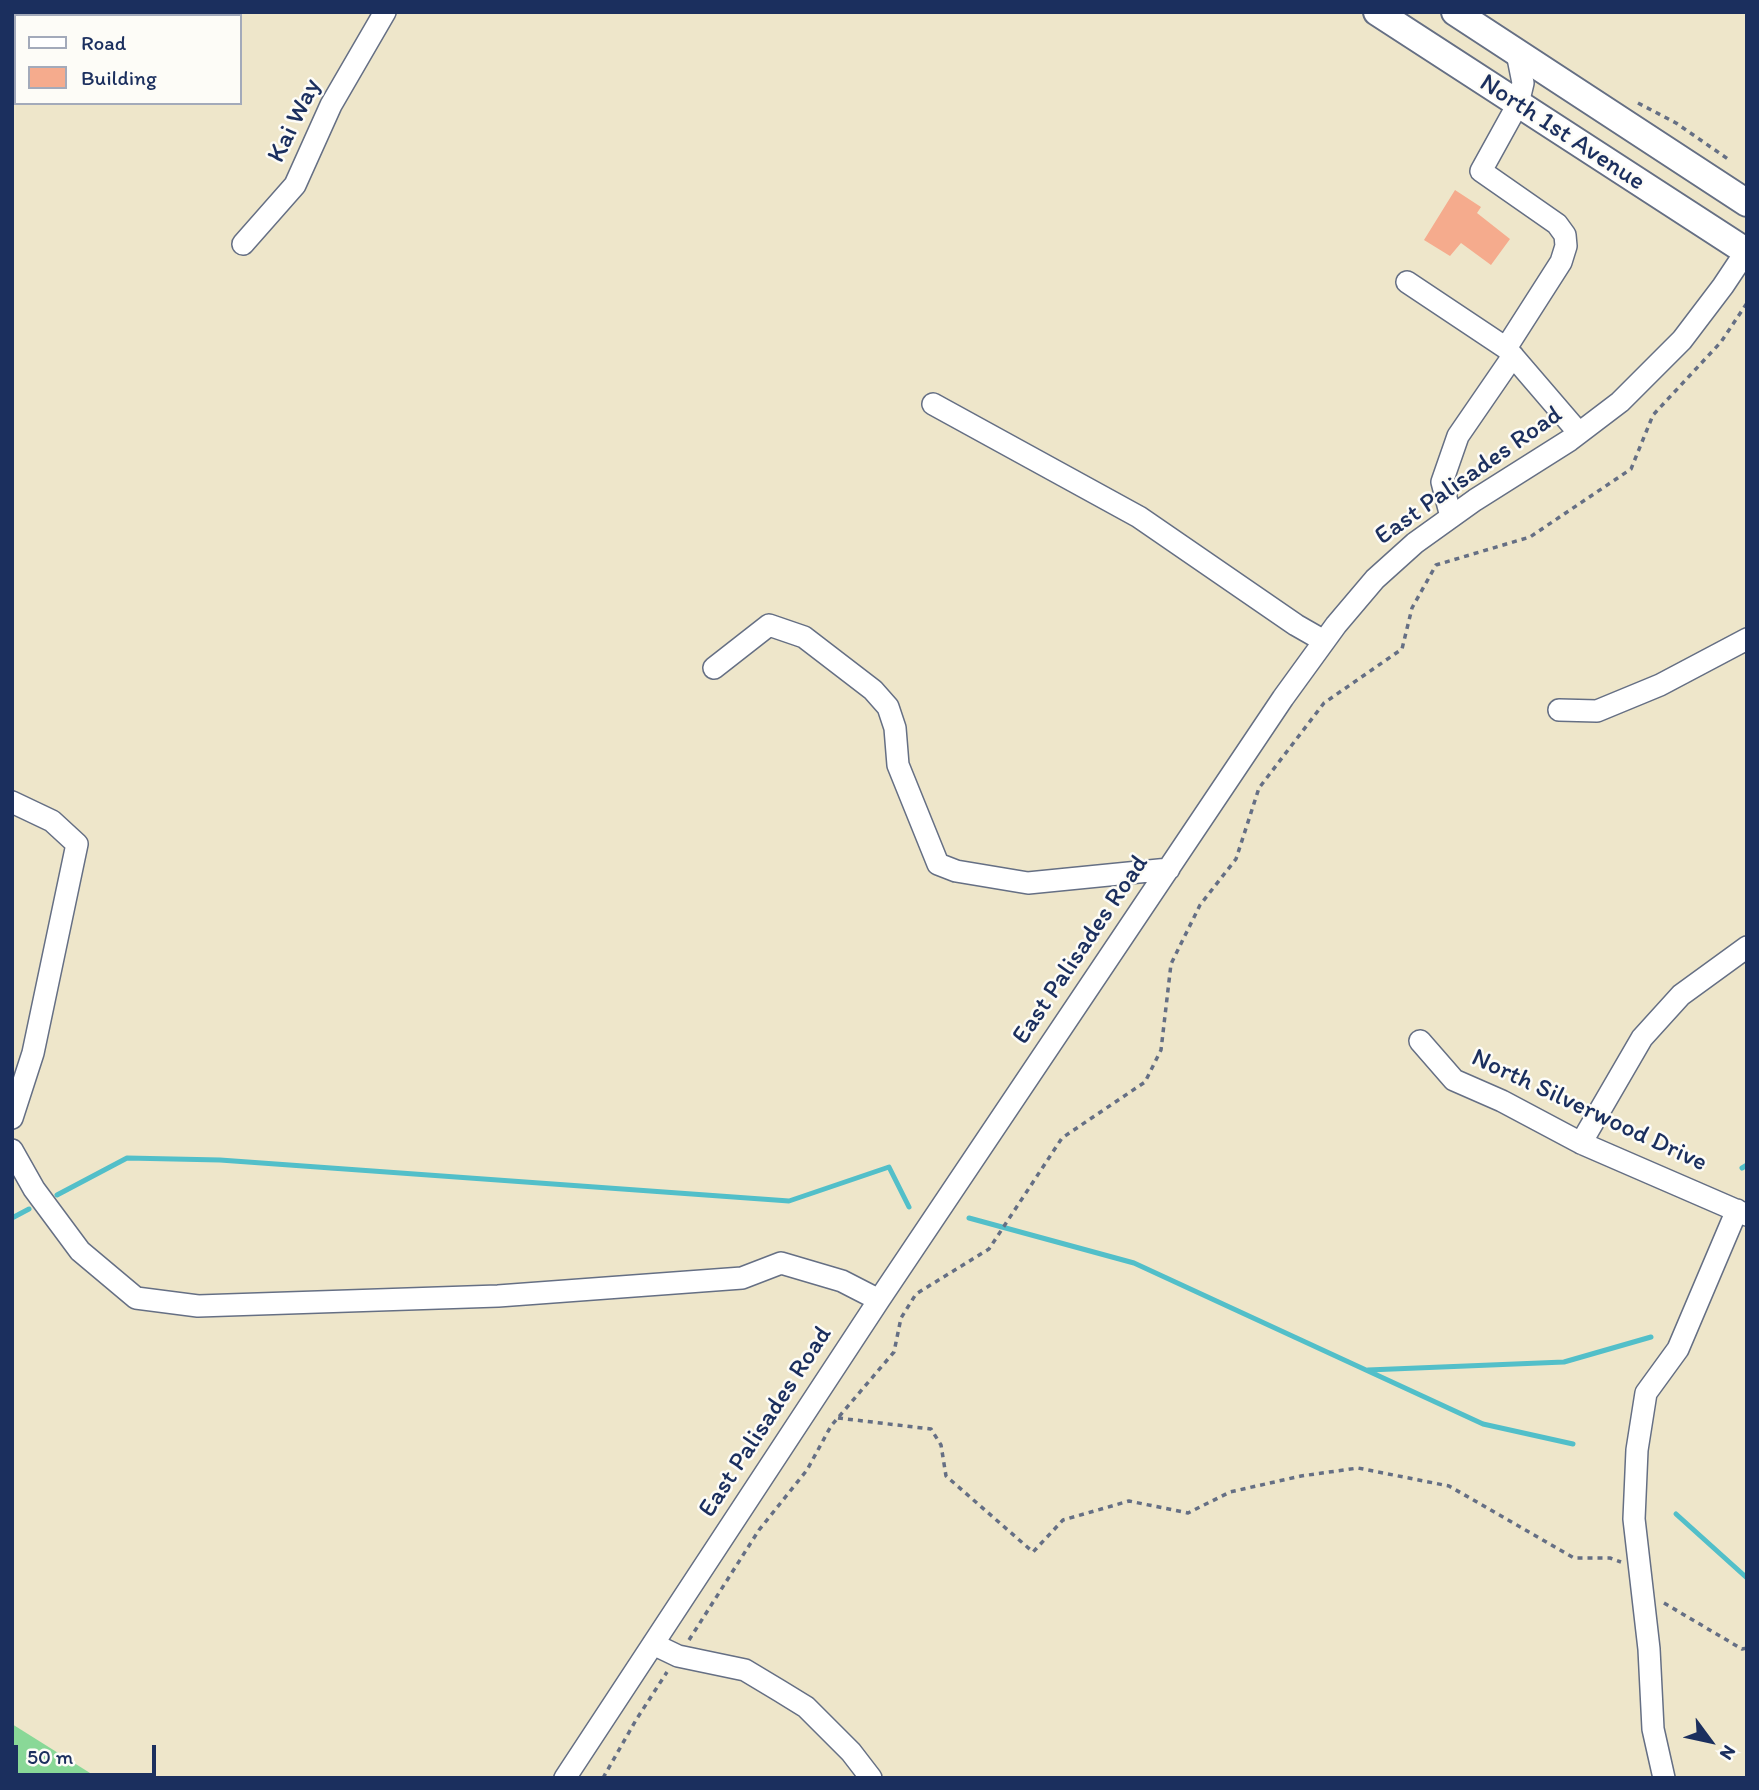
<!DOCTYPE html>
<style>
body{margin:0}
#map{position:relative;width:1759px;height:1790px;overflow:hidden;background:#eee6ca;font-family:Itim,sans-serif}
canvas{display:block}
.frame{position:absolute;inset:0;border:14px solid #1b2f5e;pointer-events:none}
.legend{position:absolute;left:14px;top:14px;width:228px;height:91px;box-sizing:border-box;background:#fdfcf7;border:2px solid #a3aaba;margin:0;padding:9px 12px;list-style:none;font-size:21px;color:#1b2f5e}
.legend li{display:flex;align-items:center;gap:14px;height:35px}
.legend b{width:35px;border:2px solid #a3aaba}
.north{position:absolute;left:1675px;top:1706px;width:70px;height:70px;-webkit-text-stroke:5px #fdfcf7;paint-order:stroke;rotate:123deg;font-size:19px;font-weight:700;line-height:28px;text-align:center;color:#1b2f5e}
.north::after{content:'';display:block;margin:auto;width:24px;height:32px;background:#1b2f5e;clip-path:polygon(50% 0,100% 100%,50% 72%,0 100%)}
.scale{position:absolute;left:14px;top:1745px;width:142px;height:32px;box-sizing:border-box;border:4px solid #1b2f5e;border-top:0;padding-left:9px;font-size:21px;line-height:24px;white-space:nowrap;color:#1b2f5e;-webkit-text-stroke:5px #fdfcf7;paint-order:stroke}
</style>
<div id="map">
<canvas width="1759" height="1790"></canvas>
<div class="frame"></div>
<ul class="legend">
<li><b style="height:9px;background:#fff"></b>Road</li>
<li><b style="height:19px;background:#f5ab8d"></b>Building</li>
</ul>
<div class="north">N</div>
<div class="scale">50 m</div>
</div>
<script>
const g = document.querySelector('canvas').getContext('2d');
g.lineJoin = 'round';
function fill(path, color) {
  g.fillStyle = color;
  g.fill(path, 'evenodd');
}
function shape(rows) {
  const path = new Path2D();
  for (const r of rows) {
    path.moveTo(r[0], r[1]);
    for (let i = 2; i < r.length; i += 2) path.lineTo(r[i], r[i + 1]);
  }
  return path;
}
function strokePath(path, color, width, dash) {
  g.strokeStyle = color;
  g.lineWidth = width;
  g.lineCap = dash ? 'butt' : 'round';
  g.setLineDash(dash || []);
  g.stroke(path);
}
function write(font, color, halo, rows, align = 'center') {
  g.font = font + ' Itim,sans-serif';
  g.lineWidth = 5;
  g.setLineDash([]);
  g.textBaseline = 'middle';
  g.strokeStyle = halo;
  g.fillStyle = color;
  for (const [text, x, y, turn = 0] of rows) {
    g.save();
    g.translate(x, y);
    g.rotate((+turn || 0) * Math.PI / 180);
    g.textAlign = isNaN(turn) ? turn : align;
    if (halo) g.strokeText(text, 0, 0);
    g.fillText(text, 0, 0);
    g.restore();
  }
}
fill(shape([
 [12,1724,98,1778,12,1778]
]), '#89d897');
strokePath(shape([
 [1742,1168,1747,1165],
 [57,1195,127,1158,220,1160,789,1201,889,1167,909,1207],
 [12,1218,29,1209],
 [969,1218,1134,1263,1483,1424,1573,1444],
 [1368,1370,1564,1362,1651,1337],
 [1676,1514,1747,1578]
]), '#52bfc9', 5);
fill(shape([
 [1455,190,1481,207,1477,213,1510,239,1491,265,1461,243,1450,256,1424,240]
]), '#f5ab8d');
const minor = shape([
 [1517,53,1523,83,1518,104,1481,171,1557,224,1565,235,1566,246,1561,262,1506,348,1579,433],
 [243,244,295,185,331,105,385,12],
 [1407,282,1506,348],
 [933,404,1139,517,1296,625,1324,641],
 [1451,517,1442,482,1458,436,1513,356],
 [714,668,769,625,804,637,873,690,888,707,895,728,898,765,938,864,956,871,1028,883,1169,869],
 [1559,710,1597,711,1660,685,1747,639],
 [12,802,52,821,77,844,33,1053,12,1118],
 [1420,1041,1454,1080,1502,1101,1581,1143,1747,1215],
 [1581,1143,1642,1038,1681,995,1747,947],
 [12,1150,34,1189,80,1251,136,1298,198,1306,498,1296,742,1278,781,1263,842,1281,879,1300],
 [653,1644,678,1656,745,1670,780,1691,806,1707,851,1752,871,1778],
 [565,1778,879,1300,1283,698,1336,625,1375,579,1415,543,1475,500,1570,440,1620,402,1682,340,1723,286,1747,250],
 [1664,1778,1653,1729,1649,1649,1634,1519,1637,1450,1646,1393,1678,1349,1737,1210]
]);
const major = shape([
 [1377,12,1747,252],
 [1455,12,1747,203]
]);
strokePath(minor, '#656f84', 24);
strokePath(major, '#656f84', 30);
strokePath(shape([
 [1638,103,1676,123,1728,159],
 [838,1418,931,1429,941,1445,946,1476,1033,1552,1063,1520,1129,1501,1188,1513,1230,1492,1301,1476,1358,1468,1449,1486,1574,1558,1610,1558,1621,1562],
 [1664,1603,1742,1649,1747,1648],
 [689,1640,759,1530,807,1470,831,1426,894,1352,901,1318,916,1294,989,1249,1062,1138,1145,1082,1161,1050,1171,964,1200,905,1236,859,1259,788,1324,703,1402,649,1412,608,1436,565,1530,537,1631,469,1653,415,1721,342,1747,303],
 [603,1778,636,1720,667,1672]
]), '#656f84', 3.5, [5, 5]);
strokePath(minor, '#fff', 21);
strokePath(major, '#fff', 26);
write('26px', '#1b2f5e', '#fdfcf7', [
 ["Kai Way",295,121,-64],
 ["North 1st Avenue",1562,133,33],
 ["East Palisades Road",1469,476,-35],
 ["East Palisades Road",1081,950,-56],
 ["North Silverwood Drive",1589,1111,25],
 ["East Palisades Road",766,1422,-57]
]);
</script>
